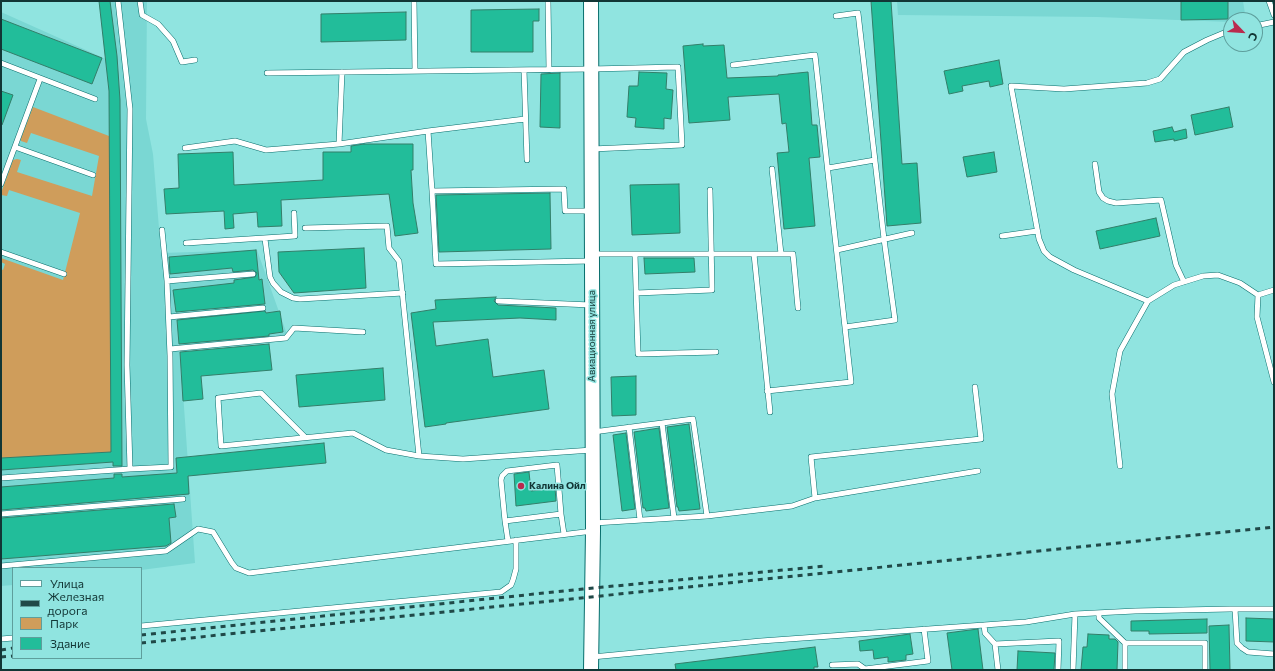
<!DOCTYPE html>
<meta charset="utf-8">
<style>
body{margin:0}
#map{position:relative;width:1275px;height:671px;overflow:hidden;background:#90e4e0;font-family:Commissioner,sans-serif}
canvas{display:block}
.frame{position:absolute;inset:0;border:2px solid #123635;pointer-events:none}
.legend{position:absolute;left:12px;top:567px;width:130px;height:92px;box-sizing:border-box;background:#90e4e0;border:1px solid #5e9e9c;margin:0;padding:5px 7px;list-style:none;font-size:12px;color:#123635}
.legend li{display:flex;align-items:center;gap:8px;height:20px}
.legend b{width:20px;border:1px solid #5e9e9c}
.north{position:absolute;left:1223px;top:12px;width:40px;height:40px;box-sizing:border-box;background:#90e4e0;border:1px solid #5e9e9c;border-radius:50%;rotate:115deg;font-size:11px;font-weight:700;line-height:16px;text-align:center;color:#123635}
.north::after{content:'';display:block;margin:auto;width:14px;height:18px;background:#ba2a4d;clip-path:polygon(50% 0,100% 100%,50% 72%,0 100%)}
</style>
<div id="map">
<canvas width="1275" height="671"></canvas>
<div class="frame"></div>
<ul class="legend">
<li><b style="height:5px;background:#fff"></b>Улица</li>
<li><b style="height:5px;background:#204948"></b>Железная дорога</li>
<li><b style="height:11px;background:#cf9d5b"></b>Парк</li>
<li><b style="height:11px;background:#22bd9a"></b>Здание</li>
</ul>
<div class="north">С</div>
</div>
<script>
const g = document.querySelector('canvas').getContext('2d');
g.lineJoin = 'round';
function fill(path, color) {
  g.fillStyle = color;
  g.fill(path, 'evenodd');
}
function shape(rows) {
  const path = new Path2D();
  for (const r of rows) {
    path.moveTo(r[0], r[1]);
    for (let i = 2; i < r.length; i += 2) path.lineTo(r[i], r[i + 1]);
  }
  return path;
}
function strokePath(path, color, width, dash) {
  g.strokeStyle = color;
  g.lineWidth = width;
  g.lineCap = dash ? 'butt' : 'round';
  g.setLineDash(dash || []);
  g.stroke(path);
}
function write(font, color, halo, rows, align = 'center') {
  g.font = font + ' Commissioner,sans-serif';
  g.lineWidth = 3;
  g.setLineDash([]);
  g.textBaseline = 'middle';
  g.strokeStyle = halo;
  g.fillStyle = color;
  for (const [text, x, y, turn = 0] of rows) {
    g.save();
    g.translate(x, y);
    g.rotate((+turn || 0) * Math.PI / 180);
    g.textAlign = isNaN(turn) ? turn : align;
    if (halo) g.strokeText(text, 0, 0);
    g.fillText(text, 0, 0);
    g.restore();
  }
}
fill(shape([
 [99,1,147,1,146,119,153,154,161,253,257,250,289,340,180,350,195,563,141,570,141,568,13,568,13,585,1,586,1,12,106,59],
 [897,1,1243,1,1246,20,1231,20,1231,22,1097,17,898,15]
]), '#7ad7d3');
fill(shape([
 [33,107,109,136,111,452,1,458,1,269,3,270,5,264,1,262,1,258,63,280,80,213,9,190,7,196,1,195,1,193,13,160,17,159,21,160,17,172,92,196,99,156,31,133,27,143,21,141,21,138]
]), '#cf9d5b');
const building = shape([
 [99,1,110,1,117,56,120,100,122,466,113,466,113,462,1,470,1,458,111,452,109,91,99,1],
 [871,1,891,1,902,164,917,163,921,223,887,226,871,1],
 [1181,1,1228,1,1228,19,1181,20,1181,1],
 [539,9,539,21,533,21,533,52,471,52,471,10,539,9],
 [406,12,406,40,321,42,321,14,406,12],
 [1,19,102,58,92,84,1,49,1,19],
 [703,44,703,46,724,45,727,78,778,76,778,75,808,72,812,125,817,125,820,157,809,158,815,226,784,229,777,153,789,152,786,123,782,124,779,94,728,97,730,120,689,123,683,46,703,44],
 [999,60,1003,84,990,87,989,81,962,86,963,91,949,94,944,71,999,60],
 [639,72,667,73,666,89,673,90,671,119,664,118,664,129,635,127,636,118,627,117,629,86,638,86,639,72],
 [560,73,560,128,540,127,541,74,560,73],
 [1,91,13,95,2,125,1,124,1,91],
 [1229,107,1233,127,1195,135,1191,115,1229,107],
 [1172,127,1174,132,1186,129,1187,138,1174,141,1174,139,1155,142,1153,131,1172,127],
 [364,144,413,144,413,170,411,170,413,203,418,233,395,236,389,194,281,200,282,226,258,227,257,212,233,214,234,228,225,229,224,211,166,214,164,189,179,188,178,154,233,152,234,185,323,180,323,152,351,152,351,146,364,144],
 [994,152,997,172,967,177,963,157,994,152],
 [679,184,680,233,632,235,630,185,679,184],
 [550,193,551,249,439,252,436,195,550,193],
 [1156,218,1160,236,1100,249,1096,231,1156,218],
 [364,248,366,288,294,293,279,272,278,252,364,248],
 [256,250,259,280,262,279,265,304,176,312,173,290,234,283,234,280,255,277,257,273,253,270,233,272,232,268,170,274,169,257,256,250],
 [644,258,694,258,695,272,645,274,644,258],
 [496,297,494,301,498,305,556,308,556,320,520,318,433,322,436,346,488,339,493,377,544,370,549,409,446,423,446,424,425,427,411,313,436,309,435,300,496,297],
 [265,311,266,313,280,311,283,332,269,334,269,336,179,344,177,320,265,311],
 [269,344,272,370,201,376,203,399,183,401,180,352,269,344],
 [383,368,385,400,299,407,296,375,383,368],
 [636,376,636,415,612,416,611,377,636,376],
 [689,424,700,509,679,511,678,507,677,507,667,427,689,424],
 [659,428,669,508,646,511,645,508,643,508,634,432,659,428],
 [626,433,635,509,622,511,613,435,626,433],
 [324,443,326,463,188,476,189,494,1,510,1,487,114,478,114,474,122,474,122,477,177,473,176,458,324,443],
 [529,472,531,491,555,488,556,501,516,506,514,474,529,472],
 [174,504,176,517,169,518,171,543,166,546,1,559,1,518,174,504],
 [1246,618,1274,619,1274,642,1246,641,1246,618],
 [1207,619,1207,633,1149,634,1149,631,1131,631,1131,621,1207,619],
 [1229,625,1230,670,1210,670,1209,626,1229,625],
 [978,629,983,670,952,670,947,633,978,629],
 [910,634,913,654,906,655,906,660,888,662,888,657,874,659,873,650,860,651,859,641,910,634],
 [1088,634,1109,635,1109,639,1115,639,1118,642,1117,670,1081,670,1083,647,1087,647,1088,634],
 [815,647,818,667,814,667,814,670,676,670,675,664,815,647],
 [1018,651,1055,653,1054,670,1017,670,1018,651]
]);
fill(building, '#22bd9a');
strokePath(building, '#337e69', 1);
const service = shape([
 [140,1,142,15,158,24,173,41,182,62,195,60],
 [414,1,415,71],
 [548,1,549,70],
 [1269,1,1274,15],
 [836,16,858,13,884,239,895,320,845,327],
 [1255,26,1274,22],
 [1231,30,1207,40,1184,52,1160,79,1147,83,1064,89,1011,86,1039,239,1044,251,1050,257,1074,270,1148,301,1174,285,1203,276,1218,275,1240,283,1258,295,1274,290],
 [1,63,95,99],
 [733,65,815,55,851,382,767,391],
 [524,70,527,160],
 [267,73,591,69,678,67,682,145,592,149],
 [428,131,432,191,564,189,565,211,591,211],
 [339,144,342,72],
 [15,147,93,175],
 [185,148,235,141,266,150,339,144,428,131,525,119],
 [1095,164,1099,192,1103,198,1108,201,1116,203,1161,200,1176,265,1184,282],
 [828,168,875,160],
 [772,169,781,254],
 [1,184,40,79],
 [432,191,436,264,591,261],
 [305,228,387,226,389,248,399,261,419,456,463,459,592,450],
 [162,230,167,281],
 [1002,236,1037,231],
 [265,239,270,277,273,283,281,292,293,298,300,299,403,293],
 [186,243,295,236,294,213],
 [837,250,912,233],
 [1,252,64,274],
 [594,254,793,254,798,308],
 [635,254,638,354,716,352],
 [754,254,770,412],
 [636,293,712,290,710,190],
 [1258,295,1257,317,1274,382],
 [498,301,591,305],
 [169,317,263,308],
 [170,349,286,338,294,328,363,332],
 [662,423,674,518],
 [629,427,640,520],
 [593,432,693,419,707,516],
 [305,437,261,393,218,398,221,446,353,433,386,450,419,456],
 [1120,466,1112,394,1120,351,1148,301],
 [130,469,171,467,170,356,167,281,253,274],
 [1,478,130,469,127,365,130,109,118,1],
 [815,498,978,471],
 [1,514,183,499],
 [505,521,501,480,502,476,507,471,557,465,561,514],
 [594,523,707,516,792,506,815,498,811,457,981,439,975,387],
 [508,541,505,521,561,514,564,534],
 [1,566,166,551,198,529,213,532,232,563,236,568,249,573,593,531],
 [1235,609,1237,643,1242,648,1248,652,1274,654],
 [1099,613,1099,618,1125,643,1125,670],
 [984,625,985,633,995,644],
 [141,626,501,592,511,585,513,580,516,569,516,540],
 [1,639,13,638],
 [1125,643,1205,643,1205,670],
 [592,657,761,641,1026,622,1075,614,1135,611,1230,609,1274,609],
 [832,665,858,664,865,669,928,661,924,629],
 [998,670,995,644,1059,641,1058,670],
 [1073,670,1075,614]
]);
const secondary = shape([
 [591,670,593,531,591,1]
]);
strokePath(service, '#086e6c', 6);
strokePath(secondary, '#086e6c', 16);
strokePath(service, '#fff', 5);
strokePath(secondary, '#fff', 14);
strokePath(shape([
 [141,635,583,589,826,566],
 [141,643,1274,527],
 [1,650,13,648],
 [1,657,13,656]
]), '#204948', 3, [5, 5]);
for (const [x, y, r, color] of [
 [521,486,4,"#ba2a4d"]
]) {
  const dot = new Path2D();
  dot.arc(x, y, r, 0, 2 * Math.PI);
  g.fillStyle = color;
  g.fill(dot);
  strokePath(dot, '#90e4e0', 1.5);
}
write('10px', '#123635', '#90e4e0', [
 ["Авиационная улица",592,336,-90]
]);
write('bold 10px', '#123635', '#90e4e0', [
 ["Калина Ойл",529,486]
], 'left');
</script>
